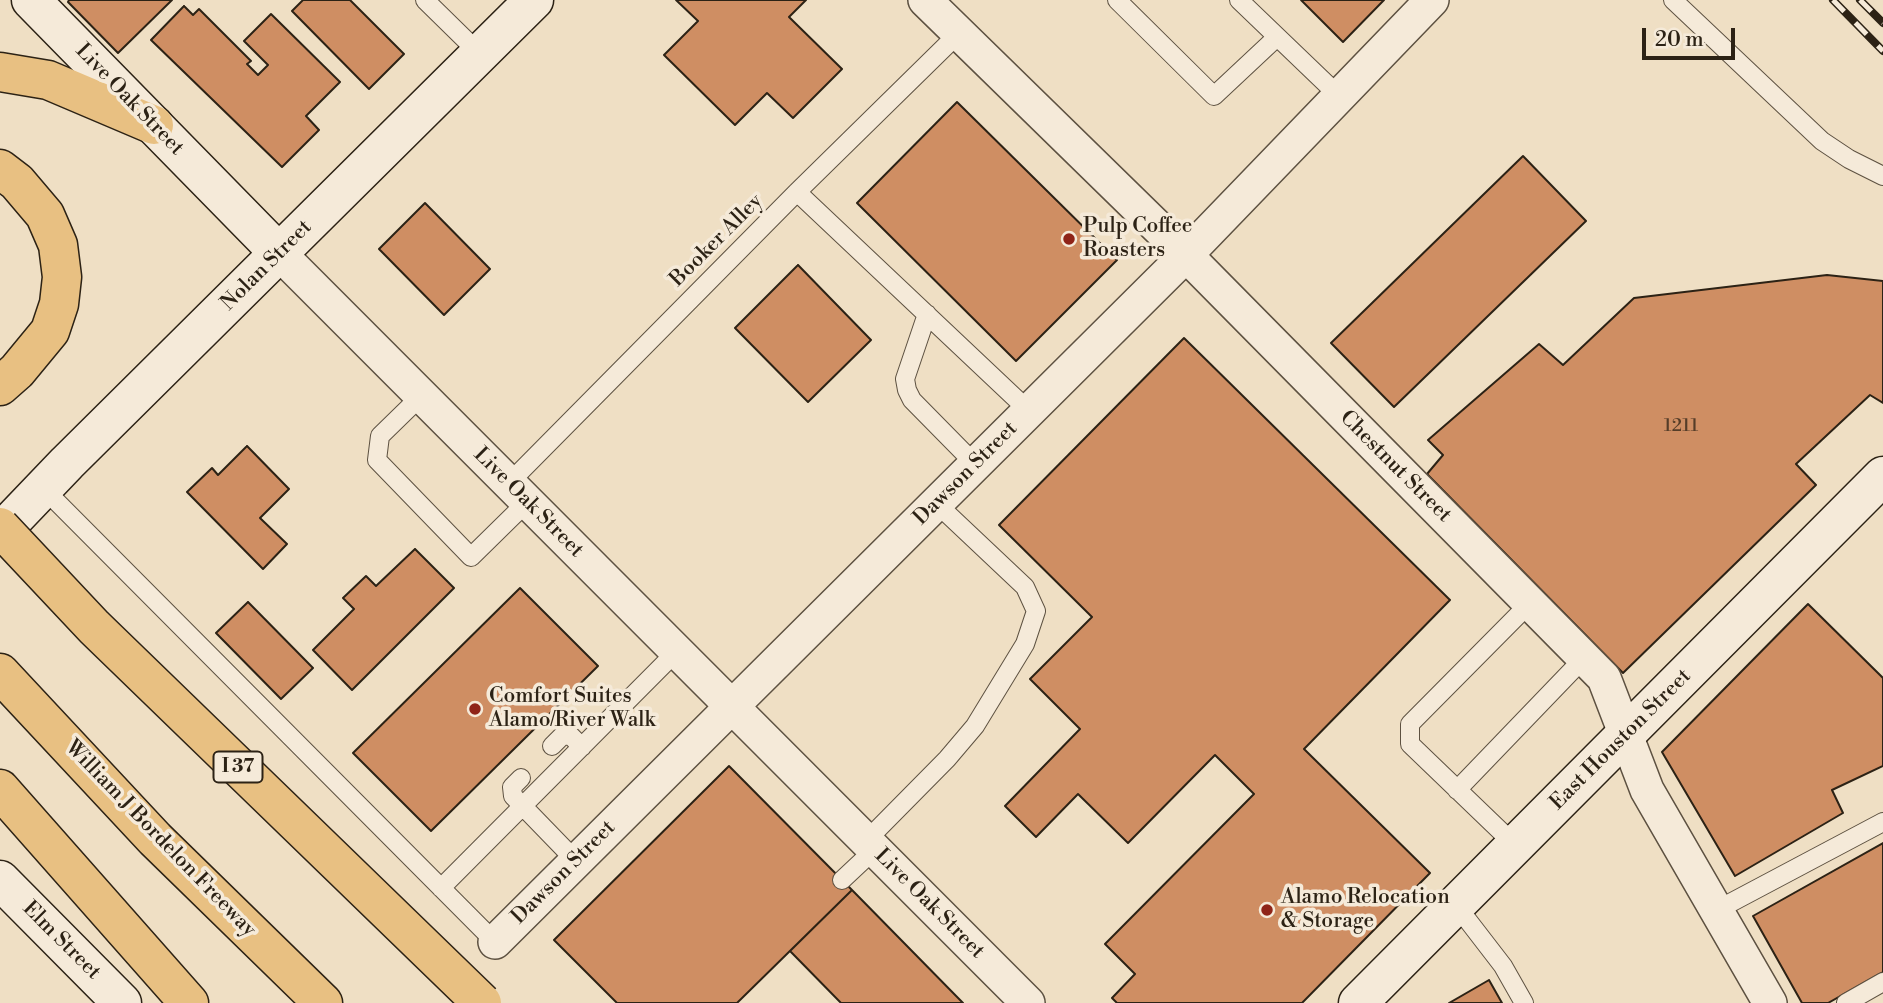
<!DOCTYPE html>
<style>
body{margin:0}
#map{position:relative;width:1883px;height:1003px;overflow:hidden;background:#efdfc4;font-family:"Libre Bodoni",serif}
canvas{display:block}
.scale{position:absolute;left:1642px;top:28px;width:93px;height:32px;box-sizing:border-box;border:4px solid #2c2215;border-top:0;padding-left:9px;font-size:21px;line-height:24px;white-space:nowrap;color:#2c2215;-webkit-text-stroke:5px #f5ead9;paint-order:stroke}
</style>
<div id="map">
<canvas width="1883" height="1003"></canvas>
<div class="scale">20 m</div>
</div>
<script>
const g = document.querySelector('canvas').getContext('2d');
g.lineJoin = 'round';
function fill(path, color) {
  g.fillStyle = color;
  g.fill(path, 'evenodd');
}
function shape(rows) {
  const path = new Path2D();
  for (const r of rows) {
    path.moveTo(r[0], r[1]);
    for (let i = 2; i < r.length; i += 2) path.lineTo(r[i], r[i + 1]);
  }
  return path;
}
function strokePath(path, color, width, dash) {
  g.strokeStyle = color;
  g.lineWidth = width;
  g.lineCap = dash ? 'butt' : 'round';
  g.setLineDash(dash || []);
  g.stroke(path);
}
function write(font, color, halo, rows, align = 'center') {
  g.font = font + ' "Libre Bodoni",serif';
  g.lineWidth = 7;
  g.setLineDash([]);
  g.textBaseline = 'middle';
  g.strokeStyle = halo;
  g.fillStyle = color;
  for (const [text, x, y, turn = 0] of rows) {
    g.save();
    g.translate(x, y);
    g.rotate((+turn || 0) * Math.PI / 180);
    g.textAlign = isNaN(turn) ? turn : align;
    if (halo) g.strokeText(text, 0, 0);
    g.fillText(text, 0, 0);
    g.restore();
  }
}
const building = shape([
 [69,0,172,0,118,53,68,2,69,0],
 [303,0,350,0,404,54,369,89,292,11,303,0],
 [676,0,806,0,789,17,842,69,793,118,767,93,735,125,664,55,698,21,676,0],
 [1301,0,1384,0,1343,42,1301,0],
 [184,6,193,15,199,9,251,61,247,64,258,75,268,65,244,41,271,14,340,82,306,116,319,130,282,167,151,40,184,6],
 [957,102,1117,260,1016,361,857,203,957,102],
 [1523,156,1586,221,1394,407,1331,343,1523,156],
 [425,203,490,269,444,315,379,249,425,203],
 [798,265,871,340,808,402,735,328,798,265],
 [1827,275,1883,281,1883,403,1870,395,1796,464,1816,485,1623,673,1427,474,1443,455,1428,440,1539,344,1563,365,1634,298,1827,275],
 [1184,338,1450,600,1304,749,1430,873,1302,1003,1117,1003,1112,998,1135,974,1105,944,1254,794,1215,755,1128,843,1078,794,1036,837,1005,806,1080,729,1030,679,1092,617,999,525,1184,338],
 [247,446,289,489,260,518,287,544,263,569,187,492,212,468,218,475,247,446],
 [415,549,454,588,352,690,313,650,354,609,343,598,366,576,376,586,415,549],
 [520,588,598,666,431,831,353,753,520,588],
 [248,602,313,668,281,699,216,633,248,602],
 [1808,604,1883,678,1883,766,1832,790,1843,813,1735,876,1662,752,1808,604],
 [729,766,852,890,737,1003,617,1003,554,940,729,766],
 [1883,843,1883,972,1828,1003,1802,1003,1753,916,1883,843],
 [852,890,963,1003,841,1003,790,951,852,890],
 [1489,980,1502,1003,1449,1003,1489,980]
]);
fill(building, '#cf8e63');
strokePath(building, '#2c2215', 2);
const lane = shape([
 [425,0,480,54],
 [1117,0,1214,96,1277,37],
 [1239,0,1339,96],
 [1673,0,1822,141,1849,159,1883,176],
 [797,192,1029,411],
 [927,314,905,379,907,390,912,400,975,464],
 [421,396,380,436,377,460,471,557,527,502],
 [509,483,797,192,959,33],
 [43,488,495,942],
 [552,746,562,736,570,735,582,747],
 [521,778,512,787,513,796,576,861],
 [1457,790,1584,658],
 [866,841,947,759,975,726,1025,644,1036,611,1025,587,936,503],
 [1515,845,1410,744,1410,724,1530,603],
 [842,880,874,850],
 [441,888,678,650],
 [1456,905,1503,966,1524,1003],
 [1717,910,1883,822],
 [1846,1003,1883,982]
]);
const street = shape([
 [925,0,1186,255,1604,678,1647,790,1770,1003],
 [280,254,1028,1003],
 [495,942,1186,255,1432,0]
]);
const secondary = shape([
 [31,0,280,254],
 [0,533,67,463,534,0],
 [0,880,122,1003],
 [1358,1003,1883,476]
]);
const highway = shape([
 [0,72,48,80,154,125],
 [0,169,17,182,45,215,58,245,62,277,59,304,50,331,17,371,0,386],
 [0,673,155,839,323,1003],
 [0,789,189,1003]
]);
strokePath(lane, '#5d5141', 20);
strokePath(street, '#5d5141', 36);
strokePath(secondary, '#2c2215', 41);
strokePath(highway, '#2c2215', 41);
strokePath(lane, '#f5ead9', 18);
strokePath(street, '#f5ead9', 33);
strokePath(secondary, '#f5ead9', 38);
strokePath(highway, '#e8c082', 38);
const rail = shape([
 [1833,0,1883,51],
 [1860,0,1883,23]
]);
strokePath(rail, '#2c2215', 8);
strokePath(rail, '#f5ead9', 5, [16]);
const highwayBridge = shape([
 [0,527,94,627,482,1003]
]);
strokePath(highwayBridge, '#2c2215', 41, []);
strokePath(highwayBridge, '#e8c082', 38);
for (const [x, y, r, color] of [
 [1069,239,7,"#8f2418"],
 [475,709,7,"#8f2418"],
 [1267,910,7,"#8f2418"]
]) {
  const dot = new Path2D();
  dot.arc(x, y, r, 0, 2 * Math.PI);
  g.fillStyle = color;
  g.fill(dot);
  strokePath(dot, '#f5ead9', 2.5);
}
write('18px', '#553d28', null, [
 ["1211",1681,427]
]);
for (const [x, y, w] of [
 [238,767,49]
]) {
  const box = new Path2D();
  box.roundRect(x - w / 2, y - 15.5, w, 31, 5);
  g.fillStyle = '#f5ead9';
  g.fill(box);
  strokePath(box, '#2c2215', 2);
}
write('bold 19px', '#2c2215', null, [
 ["I 37",238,767]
]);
write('21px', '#2c2215', '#f5ead9', [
 ["Live Oak Street",129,100,46],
 ["Booker Alley",717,241,-45],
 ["Nolan Street",267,266,-45],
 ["Chestnut Street",1395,467,45],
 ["Dawson Street",966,474,-45],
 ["Live Oak Street",528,503,45],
 ["East Houston Street",1621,740,-45],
 ["William J Bordelon Freeway",160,839,46],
 ["Dawson Street",564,873,-45],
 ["Live Oak Street",929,904,45],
 ["Elm Street",61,941,45]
]);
write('21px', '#2c2215', '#f5ead9', [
 ["Pulp Coffee",1083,227],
 ["Roasters",1083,251],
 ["Comfort Suites",489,697],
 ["Alamo/River Walk",489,721],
 ["Alamo Relocation",1281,898],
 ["& Storage",1281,922]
], 'left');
</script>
